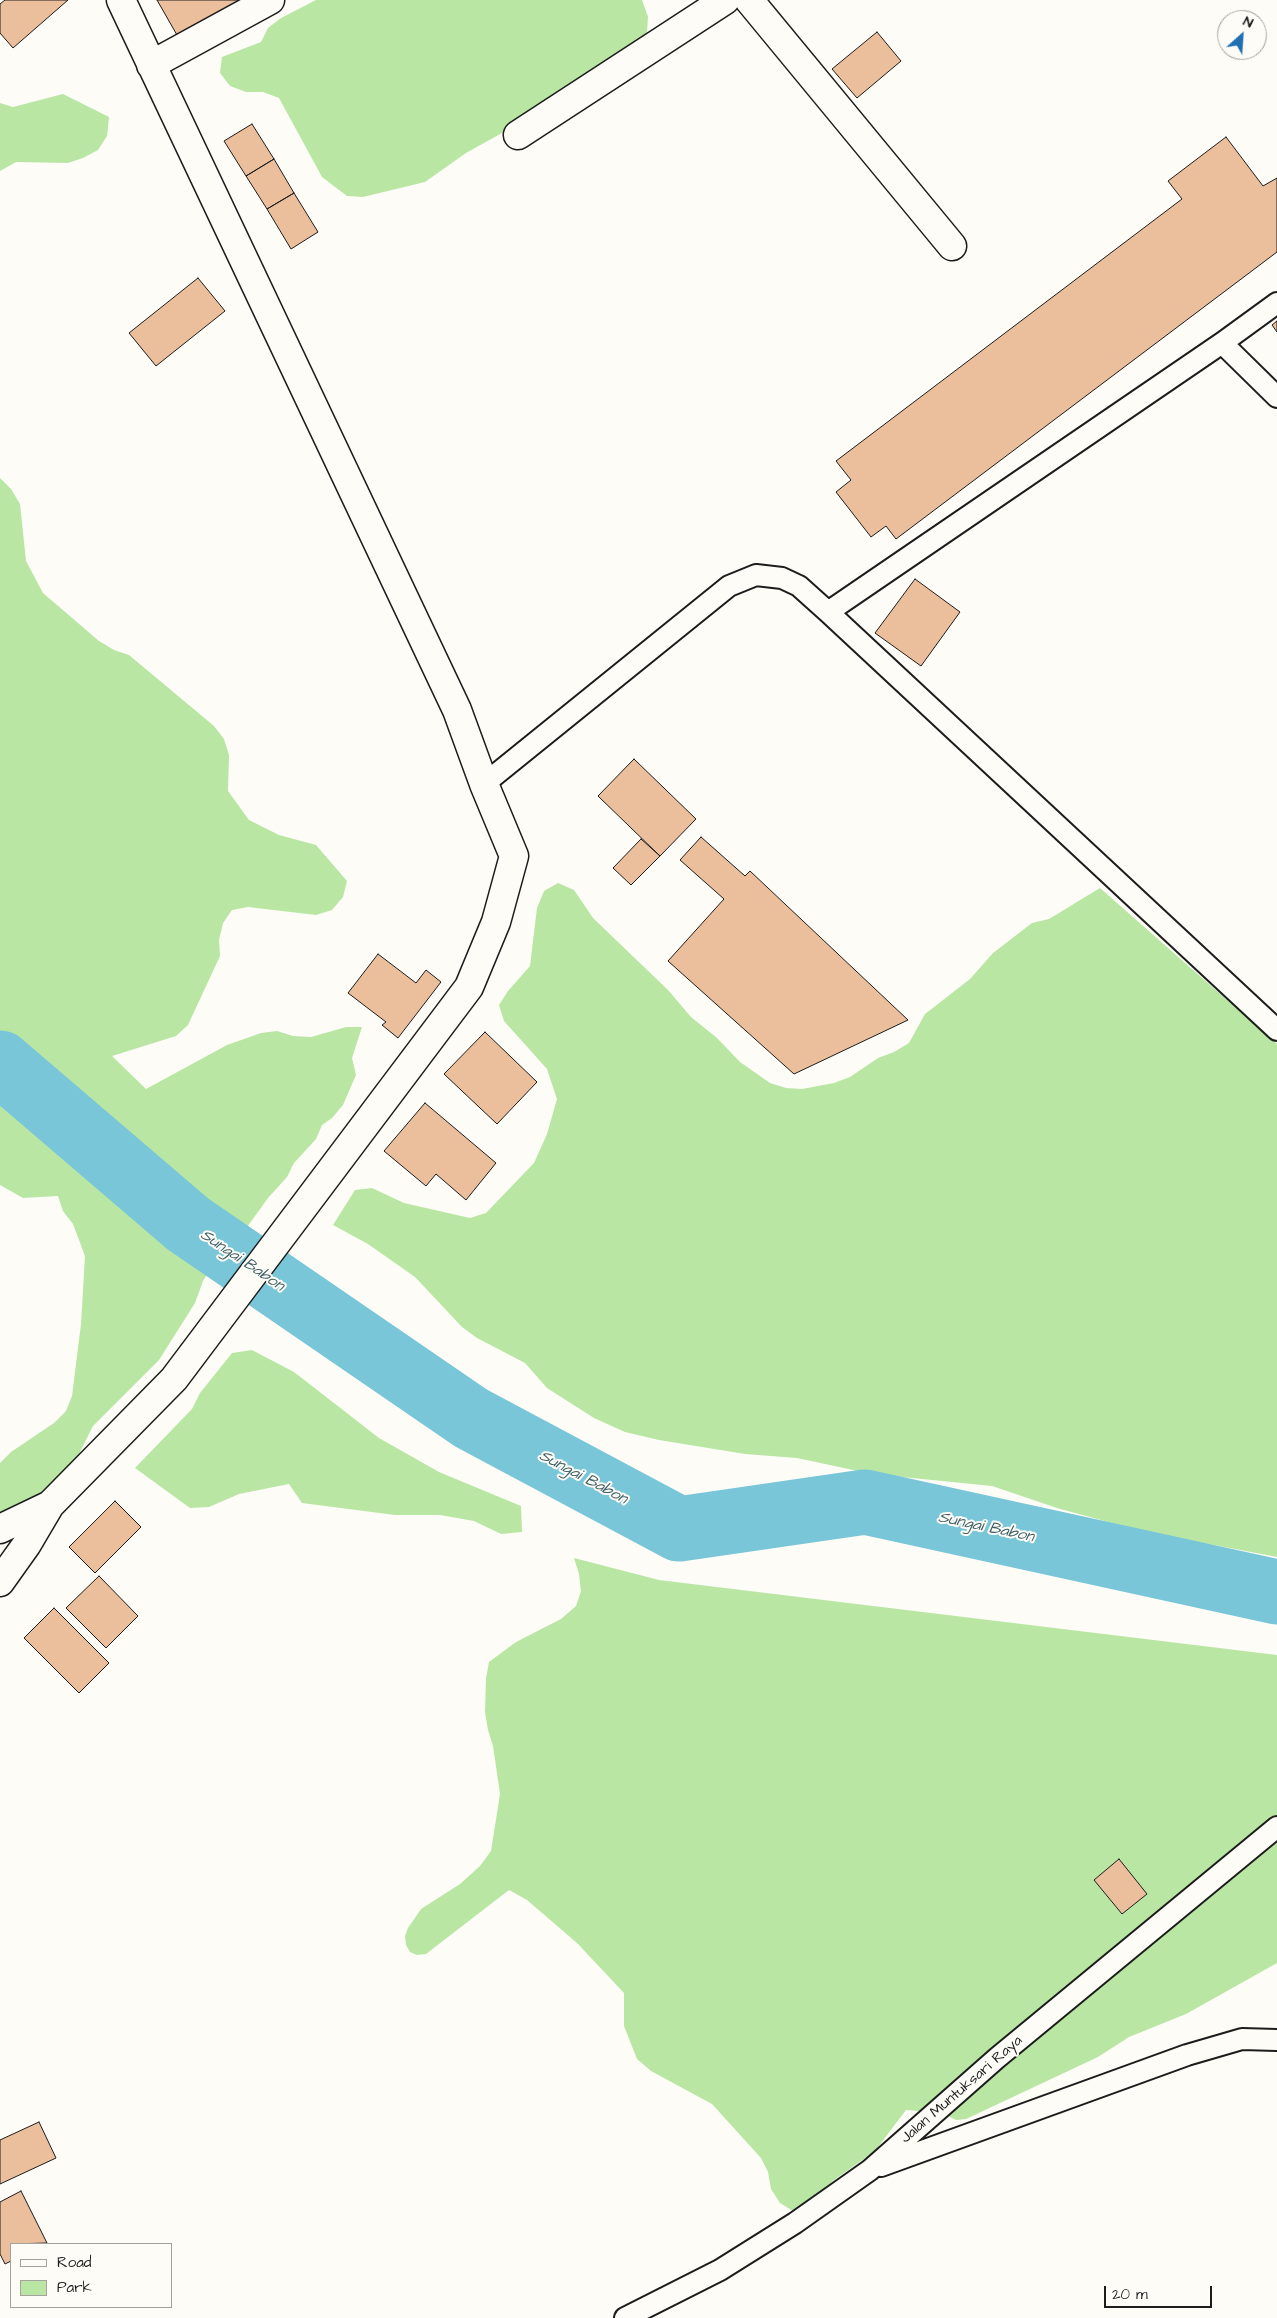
<!DOCTYPE html>
<style>
body{margin:0}
#map{position:relative;width:1277px;height:2318px;overflow:hidden;background:#fdfcf7;font-family:"Architects Daughter",sans-serif}
canvas{display:block}
.legend{position:absolute;left:10px;top:2243px;width:162px;height:65px;box-sizing:border-box;background:#fdfcf7;border:1px solid #a3a29f;margin:0;padding:6px 9px;list-style:none;font-size:15px;color:#1c1c1c}
.legend li{display:flex;align-items:center;gap:10px;height:25px}
.legend b{width:25px;border:1px solid #a3a29f}
.north{position:absolute;left:1217px;top:10px;width:50px;height:50px;box-sizing:border-box;background:#fdfcf7;border:1px solid #a3a29f;border-radius:50%;rotate:26deg;font-size:14px;font-weight:700;line-height:20px;text-align:center;color:#1c1c1c}
.north::after{content:'';display:block;margin:auto;width:18px;height:22px;background:#1f6fb2;clip-path:polygon(50% 0,100% 100%,50% 72%,0 100%)}
.scale{position:absolute;left:1104px;top:2286px;width:108px;height:22px;box-sizing:border-box;border:2px solid #1c1c1c;border-top:0;padding-left:6px;font-size:15px;line-height:18px;white-space:nowrap;color:#1c1c1c;-webkit-text-stroke:4px #fdfcf7;paint-order:stroke}
</style>
<div id="map">
<canvas width="1277" height="2318"></canvas>
<ul class="legend">
<li><b style="height:6px;background:#fdfcf7"></b>Road</li>
<li><b style="height:14px;background:#bae6a4"></b>Park</li>
</ul>
<div class="north">N</div>
<div class="scale">20 m</div>
</div>
<script>
const g = document.querySelector('canvas').getContext('2d');
g.lineJoin = 'round';
function fill(path, color) {
  g.fillStyle = color;
  g.fill(path, 'evenodd');
}
function shape(rows) {
  const path = new Path2D();
  for (const r of rows) {
    path.moveTo(r[0], r[1]);
    for (let i = 2; i < r.length; i += 2) path.lineTo(r[i], r[i + 1]);
  }
  return path;
}
function strokePath(path, color, width, dash) {
  g.strokeStyle = color;
  g.lineWidth = width;
  g.lineCap = dash ? 'butt' : 'round';
  g.setLineDash(dash || []);
  g.stroke(path);
}
function write(font, color, halo, rows, align = 'center') {
  g.font = font + ' "Architects Daughter",sans-serif';
  g.lineWidth = 4;
  g.setLineDash([]);
  g.textBaseline = 'middle';
  g.strokeStyle = halo;
  g.fillStyle = color;
  for (const [text, x, y, turn = 0] of rows) {
    g.save();
    g.translate(x, y);
    g.rotate((+turn || 0) * Math.PI / 180);
    g.textAlign = isNaN(turn) ? turn : align;
    if (halo) g.strokeText(text, 0, 0);
    g.fillText(text, 0, 0);
    g.restore();
  }
}
fill(shape([
 [316,0,642,0,648,17,647,33,619,52,594,74,511,128,466,153,425,182,363,197,347,196,322,177,279,98,263,92,246,92,230,86,220,73,222,57,261,42,268,28,281,18],
 [63,94,109,117,107,136,98,150,83,158,68,163,16,162,0,171,0,103,13,107],
 [0,478,11,489,20,504,26,561,43,593,99,641,114,650,129,655,214,726,224,739,229,755,228,791,249,820,279,835,316,845,347,881,343,897,332,910,316,915,248,907,232,910,223,923,219,940,220,956,188,1025,176,1036,112,1056,146,1089,227,1045,261,1033,277,1031,293,1036,311,1037,346,1027,362,1027,352,1058,356,1075,343,1105,332,1118,322,1125,316,1139,294,1163,287,1177,268,1198,237,1241,217,1259,203,1281,195,1303,159,1360,93,1426,78,1456,45,1494,0,1522,0,1463,11,1452,54,1423,66,1411,72,1396,81,1324,85,1256,73,1224,63,1211,58,1196,23,1198,0,1185],
 [558,883,574,890,593,918,668,990,691,1017,717,1038,740,1062,770,1083,786,1088,802,1089,834,1083,850,1077,878,1058,894,1052,909,1043,925,1014,970,979,993,953,1032,923,1049,919,1100,888,1277,1044,1277,1557,1141,1531,1057,1508,992,1486,872,1474,797,1458,745,1454,659,1440,625,1432,594,1418,547,1388,525,1363,477,1338,462,1327,415,1277,368,1244,333,1225,355,1190,372,1188,404,1203,470,1218,486,1213,534,1163,547,1134,557,1099,547,1069,504,1021,499,1005,508,991,530,966,537,908,544,891],
 [252,1350,294,1372,379,1438,439,1472,521,1506,522,1532,501,1534,474,1521,440,1515,395,1515,302,1503,289,1484,239,1494,209,1507,190,1508,135,1468,192,1409,200,1393,232,1353],
 [574,1558,659,1580,1277,1655,1277,1963,1186,2014,1129,2037,1098,2057,966,2119,956,2120,942,2113,906,2110,875,2151,834,2180,808,2203,793,2211,780,2203,771,2189,768,2172,761,2158,712,2104,651,2071,637,2059,624,2026,624,1993,577,1943,527,1900,509,1890,426,1954,417,1955,410,1952,406,1945,405,1936,408,1928,421,1909,460,1884,480,1866,491,1851,500,1794,493,1746,488,1730,485,1712,486,1678,489,1662,516,1642,561,1619,576,1606,581,1591,579,1574]
]), '#bae6a4');
strokePath(shape([
 [0,1063,188,1224,471,1418,679,1529,865,1502,1277,1592]
]), '#79c6d8', 65);
const building = shape([
 [5,0,68,0,13,48,0,33,0,4,5,0],
 [157,0,256,0,181,42,157,0],
 [877,32,901,61,857,98,832,69,877,32],
 [252,124,274,159,246,176,224,141,252,124],
 [1226,137,1263,186,1277,178,1277,252,896,539,886,526,871,537,836,492,851,480,836,461,1182,199,1168,181,1226,137],
 [274,159,294,193,267,209,246,176,274,159],
 [294,193,318,232,291,249,267,209,294,193],
 [198,278,225,311,156,366,129,333,198,278],
 [1277,321,1277,332,1272,325,1277,321],
 [915,579,960,612,921,666,875,633,915,579],
 [634,759,696,819,660,856,598,796,634,759],
 [701,837,745,876,750,871,908,1020,794,1074,668,961,724,899,680,860,701,837],
 [641,839,660,856,631,885,613,868,641,839],
 [378,954,416,983,426,970,441,982,398,1038,382,1025,386,1022,348,993,378,954],
 [485,1032,537,1082,497,1124,444,1074,485,1032],
 [425,1103,496,1163,466,1200,436,1174,426,1186,384,1151,425,1103],
 [115,1501,141,1527,95,1573,69,1547,115,1501],
 [99,1576,138,1616,106,1648,66,1608,99,1576],
 [54,1608,109,1663,79,1693,24,1638,54,1608],
 [1119,1859,1147,1894,1122,1914,1094,1880,1119,1859],
 [39,2122,56,2158,0,2184,0,2140,39,2122],
 [21,2191,47,2243,11,2244,11,2261,5,2264,0,2254,0,2202,21,2191]
]);
fill(building, '#ecbf9c');
strokePath(building, '#1c1c1c', 1);
const lane = shape([
 [1222,343,1277,397],
 [828,612,1222,343,1277,303],
 [484,784,729,586,756,575,782,578,799,586,828,612,1277,1030],
 [881,2166,1187,2055,1242,2039,1277,2040],
 [625,2318,720,2270,795,2223,870,2170,997,2058,1277,1827]
]);
const street = shape([
 [749,0,952,246],
 [151,65,270,0],
 [518,135,725,0],
 [0,1529,50,1505],
 [0,1582,27,1544,50,1505,174,1379,469,987,496,922,514,856,484,784,457,710,121,0]
]);
strokePath(lane, '#1c1c1c', 24);
strokePath(street, '#1c1c1c', 31);
strokePath(lane, '#fdfcf7', 20);
strokePath(street, '#fdfcf7', 28);
write('15px', '#1c1c1c', '#fdfcf7', [
 ["Jalan Muntuksari Raya",962,2090,-41]
]);
write('italic 16px', '#416067', '#fdfcf7', [
 ["Sungai Babon",242,1261,34],
 ["Sungai Babon",583,1478,28],
 ["Sungai Babon",986,1528,12]
]);
</script>
